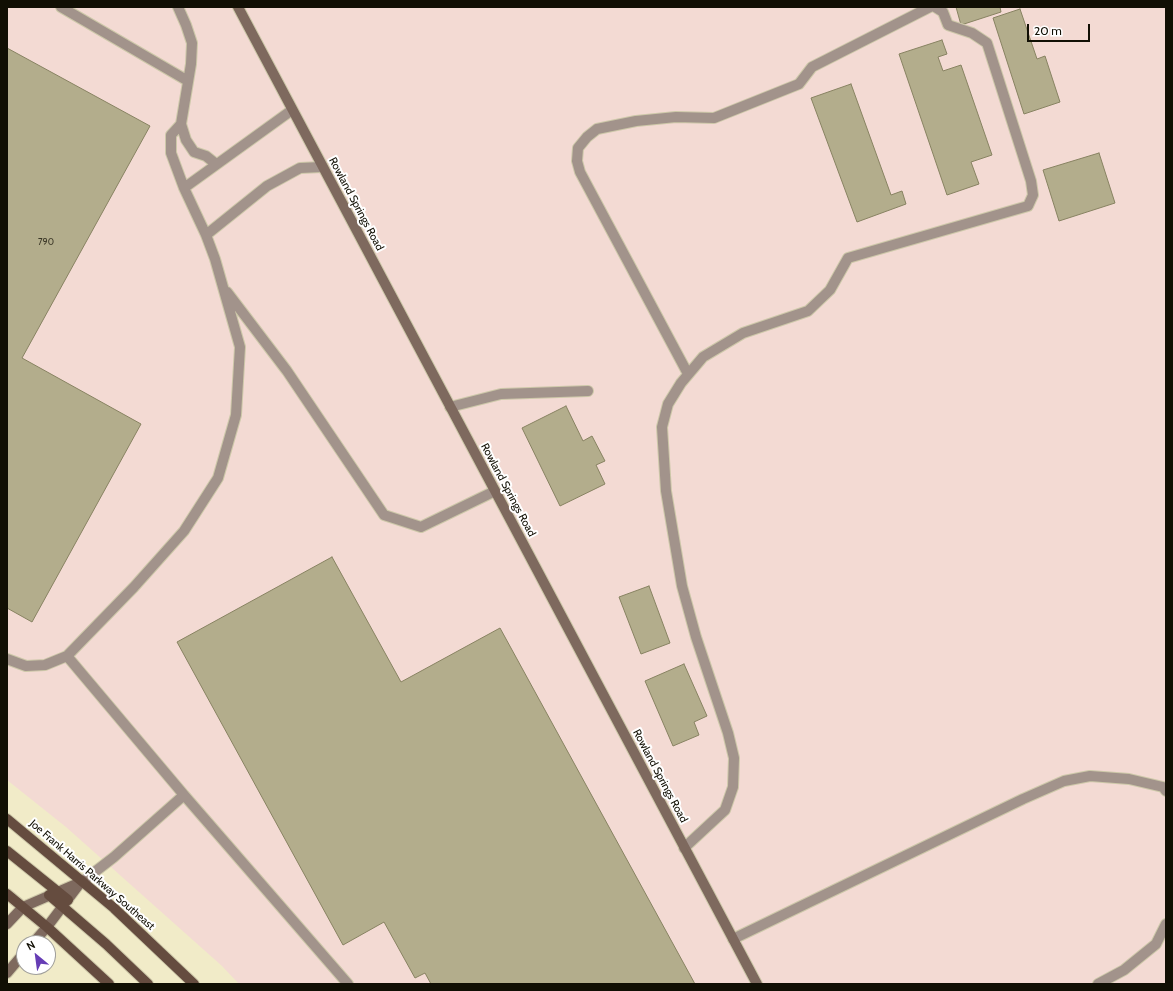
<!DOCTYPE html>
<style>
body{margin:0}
#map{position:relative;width:1173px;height:991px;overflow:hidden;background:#f1ebc8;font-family:Cabin,sans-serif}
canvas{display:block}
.frame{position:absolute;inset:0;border:8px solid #110f04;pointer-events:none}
.north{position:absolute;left:16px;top:935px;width:40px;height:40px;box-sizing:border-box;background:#fff;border:1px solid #a09f9b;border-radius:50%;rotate:331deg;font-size:11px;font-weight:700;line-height:16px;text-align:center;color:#110f04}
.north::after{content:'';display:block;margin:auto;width:14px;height:18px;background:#663db5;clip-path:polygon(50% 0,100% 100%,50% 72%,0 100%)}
.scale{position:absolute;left:1027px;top:24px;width:63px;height:18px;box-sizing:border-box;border:2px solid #110f04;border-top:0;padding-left:5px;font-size:12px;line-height:14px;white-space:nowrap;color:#110f04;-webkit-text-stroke:3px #fff;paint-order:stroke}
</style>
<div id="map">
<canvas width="1173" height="991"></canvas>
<div class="frame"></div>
<div class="north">N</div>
<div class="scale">20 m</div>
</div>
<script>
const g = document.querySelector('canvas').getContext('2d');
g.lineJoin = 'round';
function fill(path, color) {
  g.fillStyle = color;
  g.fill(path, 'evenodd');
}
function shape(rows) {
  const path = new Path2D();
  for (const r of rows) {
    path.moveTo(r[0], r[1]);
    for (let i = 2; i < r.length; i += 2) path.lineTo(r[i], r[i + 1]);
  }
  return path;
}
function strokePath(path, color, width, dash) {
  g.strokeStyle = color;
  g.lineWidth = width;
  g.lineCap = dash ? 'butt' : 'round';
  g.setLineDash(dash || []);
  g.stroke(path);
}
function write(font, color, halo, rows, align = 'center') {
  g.font = font + ' Cabin,sans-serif';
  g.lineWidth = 4;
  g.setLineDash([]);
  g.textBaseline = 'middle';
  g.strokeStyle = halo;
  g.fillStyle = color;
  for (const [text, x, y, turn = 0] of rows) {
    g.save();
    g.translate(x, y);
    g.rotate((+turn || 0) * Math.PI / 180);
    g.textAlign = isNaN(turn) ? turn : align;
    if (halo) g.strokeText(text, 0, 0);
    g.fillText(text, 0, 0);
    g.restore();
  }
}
fill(shape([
 [7,7,1166,7,1166,984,239,984,222,966,66,827,7,780]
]), '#f3dad3');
const building = shape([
 [956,7,1000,7,1001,12,961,25,956,7],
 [1020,9,1037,59,1045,56,1060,102,1024,114,993,18,1020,9],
 [942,40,947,54,938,57,943,71,961,65,992,155,971,162,979,184,947,195,899,54,942,40],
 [7,48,150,126,22,358,141,424,32,622,7,608,7,48],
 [851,84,891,195,902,191,906,204,857,222,811,98,851,84],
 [1099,153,1115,203,1059,221,1043,170,1099,153],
 [566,406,583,441,592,436,605,461,596,465,605,484,560,506,522,428,566,406],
 [332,557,401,682,500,628,695,984,431,984,425,973,415,978,384,922,343,945,177,642,332,557],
 [649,586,670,643,641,654,619,597,649,586],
 [684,664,707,716,694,722,699,735,673,746,645,681,684,664]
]);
fill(building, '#b3ad8c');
strokePath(building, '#888362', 1);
const lane = shape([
 [61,7,188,81],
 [178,7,186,25,192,43,191,64,181,124,186,140,194,152,206,156,216,164],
 [181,124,171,135,171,153,184,188],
 [206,235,184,188,292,110],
 [227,292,287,371,384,515,421,527,495,491],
 [688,374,580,172,577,161,578,148,587,137,597,129,636,121,676,117,714,118,799,84,812,67,930,7],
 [450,407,501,394,588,391],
 [7,659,26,666,45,665,67,656],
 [184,795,67,656,134,587,184,531,218,478,236,415,240,347,215,259,206,235,267,186,300,168,322,167],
 [684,848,725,810,733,787,734,758,728,733,696,637,682,586,666,491,662,427,668,404,681,383,703,357,743,333,808,311,830,290,848,258,1028,206,1033,195,1031,181,987,43,972,33,948,25,943,12,935,7],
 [83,881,114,857,184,795,348,984],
 [733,939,1023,799,1064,781,1090,776,1129,779,1163,787,1166,791],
 [1098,984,1124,970,1156,944,1166,924]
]);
const secondary = shape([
 [238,7,757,984],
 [7,924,23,907,83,881],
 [33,943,47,927,81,882],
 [7,973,24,953]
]);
const primary = shape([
 [7,819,114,908,194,984],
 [7,851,68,900],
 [7,894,47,927,109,984],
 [49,895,106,944,148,984]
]);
strokePath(lane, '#cdc8a9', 12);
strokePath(secondary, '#cdc8a9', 12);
strokePath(primary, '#cdc8a9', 12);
strokePath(lane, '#a2938b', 10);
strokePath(secondary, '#7e695e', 10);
strokePath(primary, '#654c3f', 10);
write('9px', '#3a3626', null, [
 ["790",46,242]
]);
write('11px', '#110f04', '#fff', [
 ["Rowland Springs Road",356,204,62],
 ["Rowland Springs Road",508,490,62],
 ["Rowland Springs Road",660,776,62],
 ["Joe Frank Harris Parkway Southeast",92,875,41]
]);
</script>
